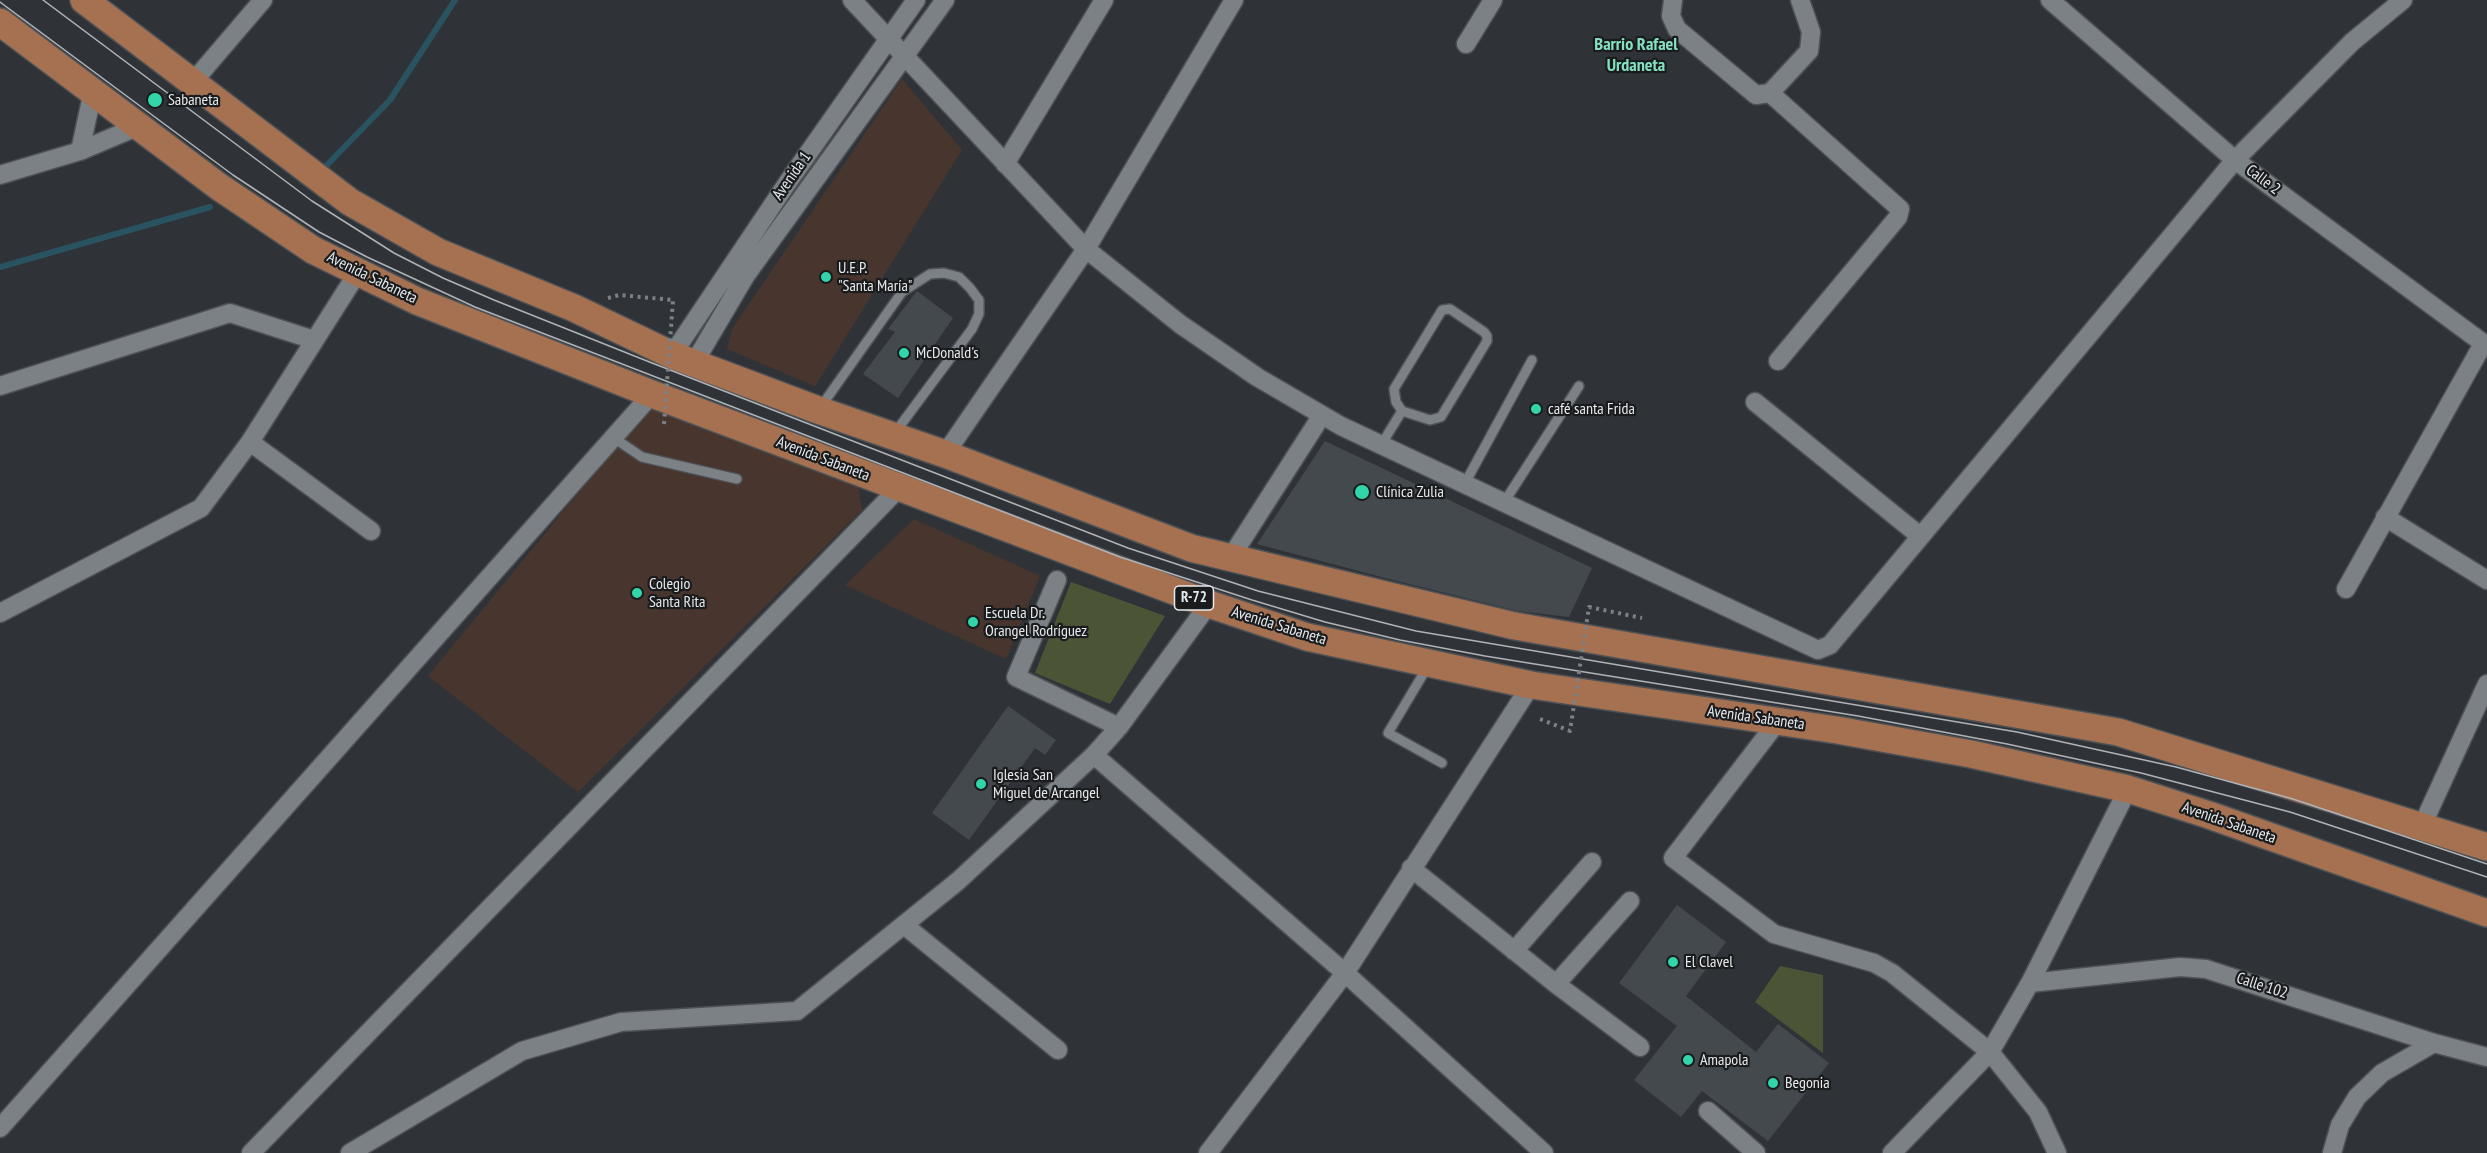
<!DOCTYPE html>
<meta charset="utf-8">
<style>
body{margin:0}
canvas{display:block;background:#2f3337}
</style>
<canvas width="2487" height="1153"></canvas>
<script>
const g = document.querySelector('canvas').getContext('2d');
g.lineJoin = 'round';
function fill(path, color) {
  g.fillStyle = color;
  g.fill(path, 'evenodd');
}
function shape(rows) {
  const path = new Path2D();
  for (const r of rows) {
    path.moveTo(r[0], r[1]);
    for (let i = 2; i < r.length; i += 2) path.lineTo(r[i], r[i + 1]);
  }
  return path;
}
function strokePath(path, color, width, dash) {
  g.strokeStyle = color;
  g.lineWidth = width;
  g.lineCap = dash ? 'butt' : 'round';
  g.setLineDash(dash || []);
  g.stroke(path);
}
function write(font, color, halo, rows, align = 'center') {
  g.font = font + ' "PT Sans Narrow",sans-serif';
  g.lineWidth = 4.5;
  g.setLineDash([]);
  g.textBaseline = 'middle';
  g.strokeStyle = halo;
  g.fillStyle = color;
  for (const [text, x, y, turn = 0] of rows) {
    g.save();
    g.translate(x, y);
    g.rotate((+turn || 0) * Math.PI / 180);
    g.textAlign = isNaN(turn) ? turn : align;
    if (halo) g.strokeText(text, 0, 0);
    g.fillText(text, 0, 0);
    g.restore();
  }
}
fill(shape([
 [902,79,962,150,815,386,727,349,732,329],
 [648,408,858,486,862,510,578,792,428,676],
 [914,519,1040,576,1006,659,845,585]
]), '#48362e');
fill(shape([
 [1071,582,1165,616,1110,704,1035,673],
 [1780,966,1823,975,1823,1053,1755,1002]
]), '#4b5435');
strokePath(shape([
 [326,166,390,100,455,0],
 [0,267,210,207]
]), '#295361', 6);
fill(shape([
 [917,291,953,318,898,398,863,374,895,332,888,329],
 [1325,441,1592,568,1569,617,1518,611,1393,580,1257,544],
 [1008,706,1056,740,1045,755,1035,748,969,840,932,813],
 [1677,905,1726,942,1686,996,1756,1052,1778,1024,1829,1063,1768,1141,1702,1091,1681,1117,1634,1080,1677,1026,1619,983]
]), '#44494d');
const lane = shape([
 [820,408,902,292,930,274,944,273,959,277,970,288,979,300,979,314,972,329,894,434],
 [614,438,642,457,737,479],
 [1381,445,1402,411,1430,420,1441,417,1487,341,1487,336,1484,332,1450,309,1442,310,1394,389,1396,402,1402,411],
 [1464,485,1532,360],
 [1503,504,1579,386],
 [1428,666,1388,733,1442,763]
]);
const street = shape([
 [852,0,1086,249,1180,324,1257,377,1341,426,1818,650,1830,645,2235,160,2352,42,2403,0],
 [1673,0,1671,16,1677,29,1756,95,1770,93,1809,51,1811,32,1800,0],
 [2050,0,2235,160,2487,346],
 [1466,44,1493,0],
 [192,83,263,0],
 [93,91,80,151,139,126],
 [1770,93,1900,209,1898,217,1778,361],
 [1005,164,1104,0],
 [0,175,80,151],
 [672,355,788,182,916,0],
 [694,363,746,275,945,0],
 [0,386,230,313,314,340],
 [1755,402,1920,536],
 [250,442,371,531],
 [945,454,1086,249,1234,0],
 [2385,517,2487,580],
 [1231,557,1322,415],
 [1057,580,1016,677,1119,727],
 [2346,589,2483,344],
 [0,613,201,508,250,442,358,272],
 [1778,721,1673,858,1774,934,1874,963,1892,973,1990,1052,2038,1112,2057,1153],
 [1094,755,1345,973,1544,1153],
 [2422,826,2487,684],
 [1411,868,1556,984,1640,1047],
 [904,925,1058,1050],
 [1514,951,1592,862],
 [2030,983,2180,967,2206,969,2434,1043,2487,1057],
 [1556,984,1630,901],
 [1708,1111,1756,1153],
 [0,1128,652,394],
 [251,1153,899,488],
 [350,1153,522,1051,621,1022,797,1011,958,881,1094,755,1119,727,1209,604],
 [1208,1153,1345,973,1531,685],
 [1892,1153,1990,1052,2030,983,2128,789],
 [2332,1153,2340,1125,2357,1097,2382,1073,2434,1043]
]);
const primary = shape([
 [84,0,350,202,438,252,574,308,672,355,818,410,945,454,1191,548,1515,626,2118,732,2487,847],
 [0,22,218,186,313,250,358,272,417,301,652,394,1209,604,1307,637,1531,685,1837,730,1971,754,2128,789,2209,815,2487,913]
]);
strokePath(lane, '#4d5155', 12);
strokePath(street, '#4d5155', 21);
strokePath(primary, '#4d5155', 30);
strokePath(shape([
 [608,298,619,295,673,300]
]), '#7d8084', 4, [3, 4.5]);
strokePath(lane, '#7c8186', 9);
strokePath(street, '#7c8186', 18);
strokePath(primary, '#a57150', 27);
strokePath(shape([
 [43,0,312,201,394,253,443,278,494,300,652,363,1128,548,1258,591,1416,631,2017,732,2176,767,2293,799,2487,864],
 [0,2,233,175,319,232,367,257,475,307,1120,557,1252,600,1325,622,1400,640,1485,656,1858,716,2007,744,2141,773,2290,812,2487,877]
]), '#afb2b6', 1.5);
strokePath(shape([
 [664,424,673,300],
 [1540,719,1570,731,1589,607,1642,618]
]), '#7d8084', 4, [3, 4.5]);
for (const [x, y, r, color] of [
 [155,100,8,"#32d4a9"],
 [826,277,6,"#32d4a9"],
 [904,353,6,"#32d4a9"],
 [1536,409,6,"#32d4a9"],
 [1362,492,8,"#32d4a9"],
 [637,593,6,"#32d4a9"],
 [973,622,6,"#32d4a9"],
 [981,784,6,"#32d4a9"],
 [1673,962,6,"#32d4a9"],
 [1688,1060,6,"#32d4a9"],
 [1773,1083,6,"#32d4a9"]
]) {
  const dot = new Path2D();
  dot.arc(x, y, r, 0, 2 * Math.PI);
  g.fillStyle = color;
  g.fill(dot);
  strokePath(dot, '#191b1d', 2);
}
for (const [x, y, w] of [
 [1194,598,39]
]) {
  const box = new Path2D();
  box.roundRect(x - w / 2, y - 12, w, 24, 4.5);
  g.fillStyle = '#191b1d';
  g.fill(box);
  strokePath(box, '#e7eaed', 1.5);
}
write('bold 15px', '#e7eaed', null, [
 ["R-72",1194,598]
]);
write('16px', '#e7eaed', '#191b1d', [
 ["Sabaneta",168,100],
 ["U.E.P.",838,268],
 ["\"Santa María\"",838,286],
 ["McDonald's",916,353],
 ["café santa Frida",1548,409],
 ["Clínica Zulia",1376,492],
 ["Colegio",649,584],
 ["Santa Rita",649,602],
 ["Escuela Dr.",985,613],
 ["Orangel Rodríguez",985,631],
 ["Iglesia San",993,775],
 ["Miguel de Arcangel",993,793],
 ["El Clavel",1685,962],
 ["Amapola",1700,1060],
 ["Begonia",1785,1083]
], 'left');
write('16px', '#e7eaed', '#191b1d', [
 ["Avenida 1",792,176,-55],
 ["Calle 2",2263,180,37],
 ["Avenida Sabaneta",372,278,26],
 ["Avenida Sabaneta",823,459,21],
 ["Avenida Sabaneta",1279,626,17],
 ["Avenida Sabaneta",1756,718,8],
 ["Avenida Sabaneta",2229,823,19],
 ["Calle 102",2262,986,18]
]);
write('bold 18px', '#84e0c0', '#191b1d', [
 ["Barrio Rafael",1636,45],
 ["Urdaneta",1636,66]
]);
</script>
